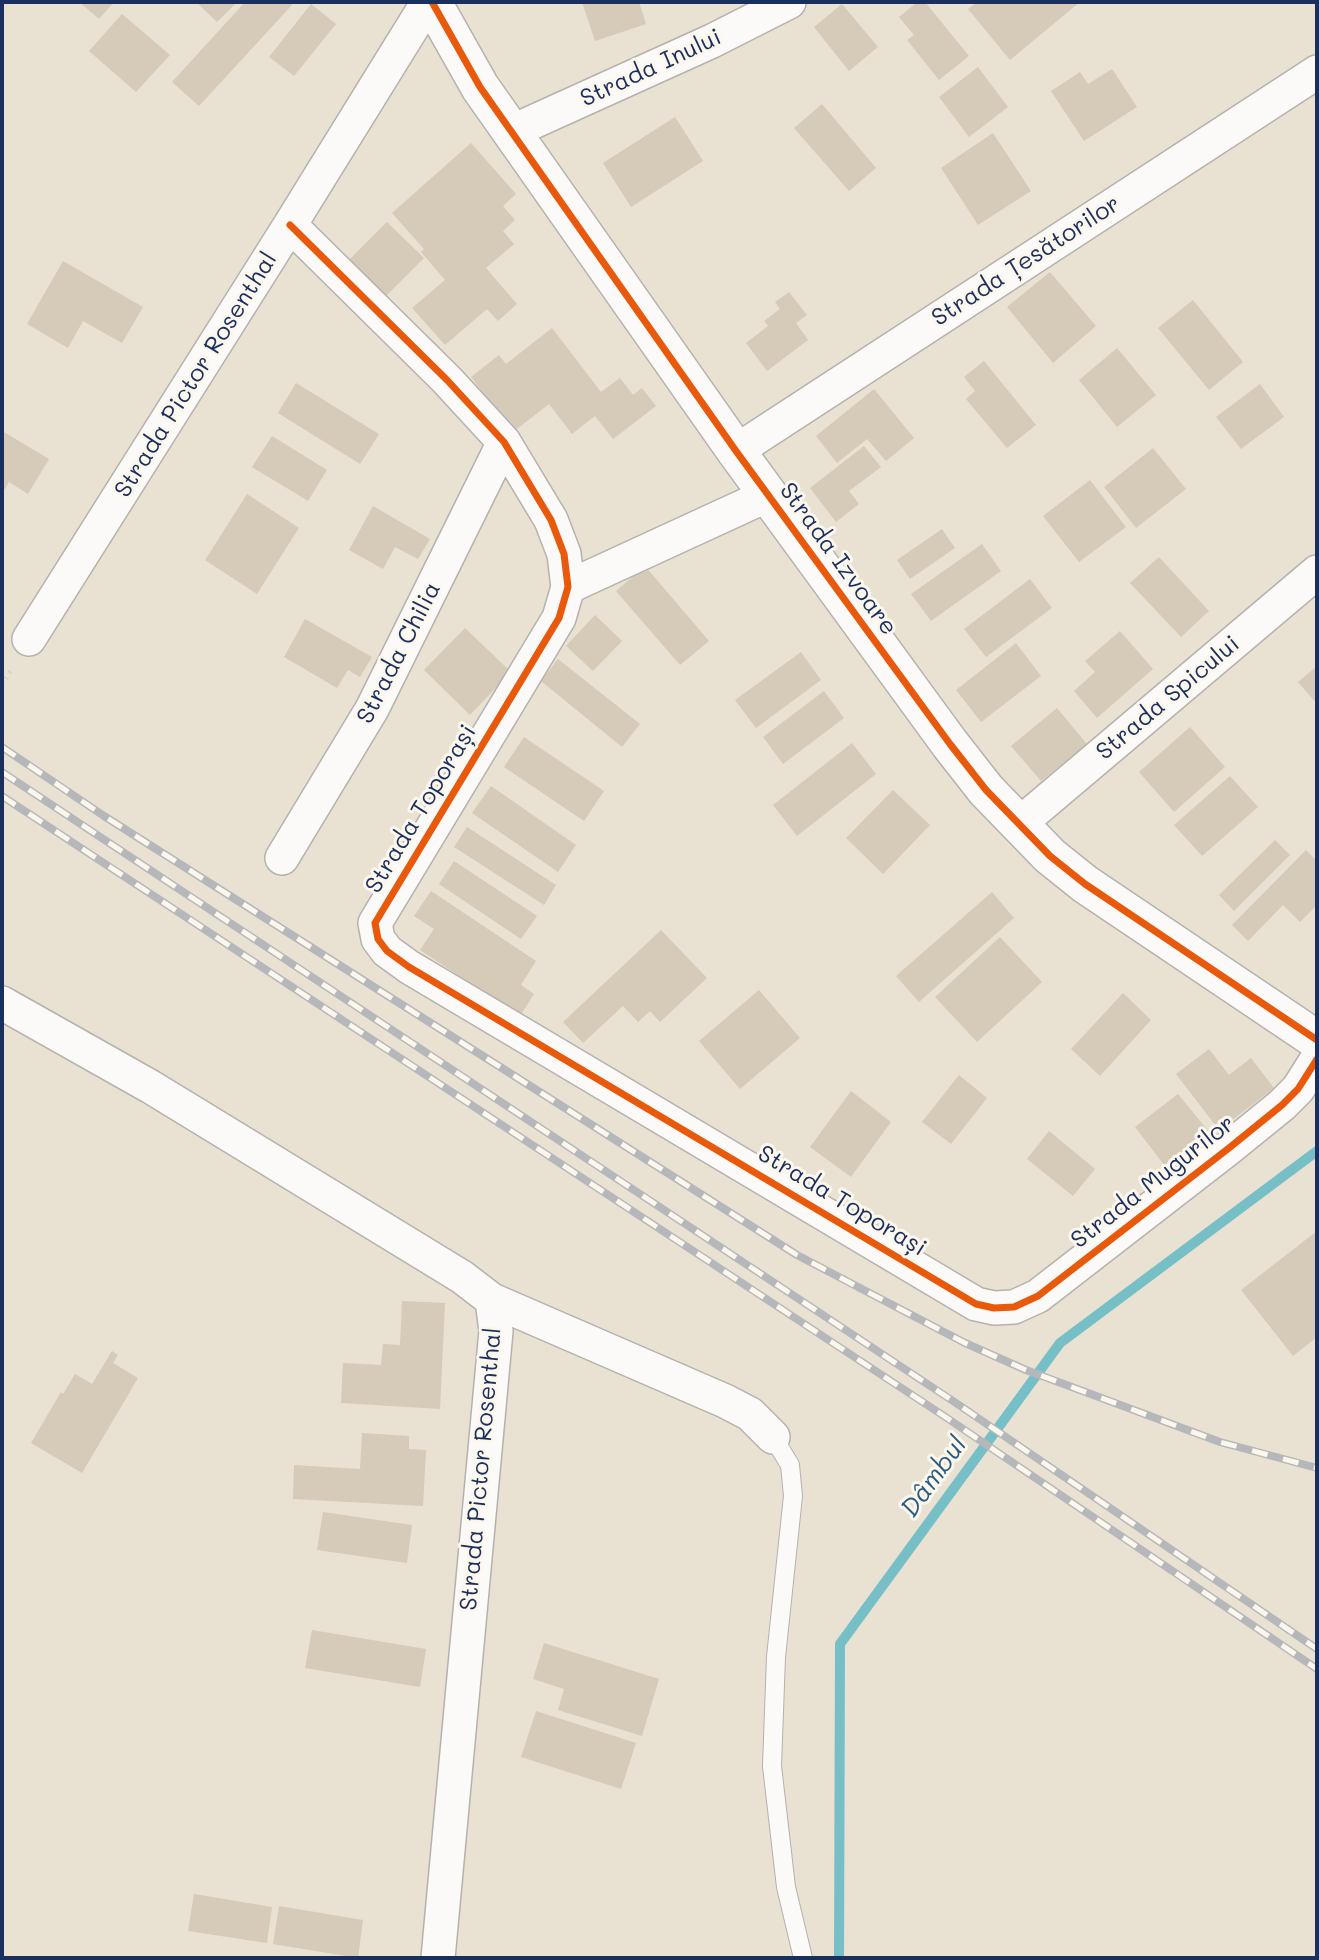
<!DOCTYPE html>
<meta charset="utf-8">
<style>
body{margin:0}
#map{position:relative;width:1319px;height:1960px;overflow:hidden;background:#e9e1d2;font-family:Mali,sans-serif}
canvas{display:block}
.frame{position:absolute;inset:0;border:4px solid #1b2f5e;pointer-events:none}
</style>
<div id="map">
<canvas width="1319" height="1960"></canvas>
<div class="frame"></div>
</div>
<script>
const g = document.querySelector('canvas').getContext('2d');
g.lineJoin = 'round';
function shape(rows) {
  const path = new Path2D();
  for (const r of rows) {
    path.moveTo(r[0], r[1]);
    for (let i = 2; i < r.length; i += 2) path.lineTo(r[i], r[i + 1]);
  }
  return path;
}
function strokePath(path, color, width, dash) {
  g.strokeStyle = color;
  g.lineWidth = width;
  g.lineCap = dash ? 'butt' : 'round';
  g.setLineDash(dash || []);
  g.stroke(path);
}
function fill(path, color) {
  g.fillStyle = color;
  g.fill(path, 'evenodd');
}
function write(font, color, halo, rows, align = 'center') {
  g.font = font + ' Mali,sans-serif';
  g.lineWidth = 6;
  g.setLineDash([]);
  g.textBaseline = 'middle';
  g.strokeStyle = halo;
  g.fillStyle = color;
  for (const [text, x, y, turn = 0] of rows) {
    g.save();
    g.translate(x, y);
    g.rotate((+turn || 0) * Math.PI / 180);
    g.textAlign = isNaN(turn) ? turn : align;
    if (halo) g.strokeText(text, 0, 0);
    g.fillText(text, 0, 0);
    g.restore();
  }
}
strokePath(shape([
 [839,1958,840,1644,1060,1343,1317,1151]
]), '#76bfc7', 10);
fill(shape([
 [79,2,114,2,99,19],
 [196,2,237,2,217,22],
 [245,2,288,2,292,5,199,106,172,82],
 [582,2,639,2,646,24,595,41],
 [917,2,925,2,969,56,939,80,907,40,914,35,899,17],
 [977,2,1080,2,1010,60,968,9],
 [311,4,336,24,294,76,269,57],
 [842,4,878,47,849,71,814,27],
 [122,14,170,55,136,92,89,51],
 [978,67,1008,107,969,137,939,97],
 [1112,69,1137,107,1084,141,1051,91,1080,72,1088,84],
 [822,104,876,168,849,191,794,128],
 [675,117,703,161,631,207,603,163],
 [993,133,1031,191,978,225,941,168],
 [471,143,516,194,503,206,515,220,503,231,514,244,486,268,517,304,498,321,487,309,445,345,412,308,445,280,421,252,424,249,392,213],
 [387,222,424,258,385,297,349,260],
 [63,261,143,307,122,343,83,321,68,348,27,324],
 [1050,272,1096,326,1053,363,1007,307],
 [789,292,807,315,796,323,808,340,767,371,746,343,768,326,764,321,780,309,775,302],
 [1193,300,1243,362,1209,390,1158,328],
 [552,328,601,392,620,378,633,395,642,388,656,406,613,439,595,416,572,434,549,404,513,432,471,377,499,355,506,364],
 [1117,348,1156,395,1117,427,1079,380],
 [984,361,1036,425,1007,448,966,399,975,391,964,377],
 [296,383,379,434,360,464,278,413],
 [1260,384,1284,417,1241,449,1216,417],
 [874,389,914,438,886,461,867,439,837,463,816,436],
 [2,431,49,459,28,494,9,482,2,494],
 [272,436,327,470,308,501,252,467],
 [864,446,881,467,849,491,859,504,836,522,810,488],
 [1153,448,1186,489,1136,528,1104,487],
 [1090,480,1126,527,1079,562,1043,516],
 [247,494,299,528,257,594,205,560],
 [373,506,430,539,418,559,395,547,383,569,349,550],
 [942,529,955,548,910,579,897,560],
 [982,544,1001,571,931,621,911,594],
 [1159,557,1209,611,1181,637,1130,583],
 [645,566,709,641,680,665,616,591],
 [1030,579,1052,608,986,657,964,629],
 [595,615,622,641,593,671,566,646],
 [305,619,372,657,360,677,348,670,337,688,284,657],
 [465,628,511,672,470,715,424,670],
 [1120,631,1153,669,1097,718,1074,691,1095,672,1085,661],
 [1016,643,1041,676,981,722,956,690],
 [801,652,821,680,756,728,735,700],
 [558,659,640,724,622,747,541,681],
 [1317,666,1317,704,1298,682],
 [824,691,844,718,783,764,763,737],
 [1057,708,1087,744,1041,781,1011,746],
 [1190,727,1225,767,1174,812,1139,772],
 [524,737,604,791,584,821,504,767],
 [852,743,876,774,797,836,773,805],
 [1230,776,1258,807,1202,856,1174,825],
 [491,786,576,845,558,872,472,813],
 [893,790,930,825,883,874,846,838],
 [467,827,556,885,544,905,454,847],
 [1275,840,1290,855,1234,911,1219,895],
 [1306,850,1317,861,1317,905,1300,922,1283,905,1248,941,1232,925],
 [454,861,537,916,521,939,439,884],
 [431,891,536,961,521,985,534,994,520,1016,420,950,434,929,414,916],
 [992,892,1014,918,919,1002,896,976],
 [661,930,707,978,660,1022,650,1011,638,1022,623,1006,583,1043,563,1022],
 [1000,937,1042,982,977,1042,935,997],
 [759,990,800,1038,740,1089,699,1041],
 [1123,993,1151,1020,1100,1076,1071,1049],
 [1209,1049,1229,1075,1251,1058,1274,1088,1219,1130,1176,1074],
 [959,1075,987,1098,951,1144,922,1122],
 [851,1091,891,1122,851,1177,810,1147],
 [1178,1094,1209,1132,1165,1166,1135,1127],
 [1049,1131,1095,1169,1073,1196,1027,1159],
 [1317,1231,1317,1337,1293,1356,1241,1290],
 [402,1301,445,1303,440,1409,341,1403,343,1363,381,1365,383,1344,400,1345],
 [112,1351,118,1355,113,1363,138,1378,82,1473,31,1443,61,1392,63,1394,75,1374,92,1384],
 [362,1433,409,1436,409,1449,426,1450,423,1506,293,1499,294,1465,360,1469],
 [323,1512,412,1525,407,1563,317,1550],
 [312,1630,426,1649,420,1687,305,1668],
 [544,1643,659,1679,642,1736,558,1710,564,1689,533,1679],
 [536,1711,636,1743,621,1789,521,1757],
 [194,1894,272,1907,267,1943,188,1931],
 [279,1906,363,1920,358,1958,273,1944]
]), '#d6cab9');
const service = shape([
 [773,1437,790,1465,793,1496,776,1657,772,1766,786,1887,803,1958]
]);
const minor = shape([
 [511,132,712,41,789,2],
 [290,225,447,380,504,442,551,520,564,554,568,587,559,618,375,923,378,939,387,951,409,967,976,1304,994,1308,1014,1307,1038,1296,1229,1148,1282,1105,1298,1089,1317,1059],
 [736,451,1317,72],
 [568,587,768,495],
 [29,639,290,225,428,2],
 [1018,825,1317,572],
 [282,858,372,709,504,442],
 [2,1003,151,1087,462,1277,492,1300,496,1331,438,1958],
 [492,1300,725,1401,750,1414,773,1437]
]);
const tertiary = shape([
 [432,2,480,87,736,451,950,744,986,790,1050,856,1085,884,1317,1040]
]);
strokePath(service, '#b5b2ad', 20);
strokePath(minor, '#b5b2ad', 36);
strokePath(tertiary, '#b5b2ad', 41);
strokePath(shape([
 [2,685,12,668]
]), '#d5d3d2', 4.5, [2, 5]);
strokePath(service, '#fcfaf8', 18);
strokePath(minor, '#fcfaf8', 33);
strokePath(tertiary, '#fcfaf8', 38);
const rail = shape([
 [2,747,104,816,797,1255,965,1343,1026,1370,1220,1442,1317,1468],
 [2,772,953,1401,1317,1649],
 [2,796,944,1416,1317,1669]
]);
strokePath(rail, '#b6b7ba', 8);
strokePath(rail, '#fbf7ec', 5, [16]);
strokePath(shape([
 [432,2,480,87,736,451,950,744,986,790,1050,856,1085,884,1317,1040],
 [290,225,447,380,504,442,551,520,564,554,568,587,559,618,375,923,378,939,387,951,409,967,976,1304,994,1308,1014,1307,1038,1296,1229,1148,1282,1105,1298,1089,1317,1059]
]), '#e8590c', 7);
write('24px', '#1b2f5e', '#fbf7ec', [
 ["Strada Inului",651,68,-25],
 ["Strada Țesătorilor",1026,261,-33],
 ["Strada Pictor Rosenthal",196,375,-58],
 ["Strada Izvoare",838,559,54],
 ["Strada Chilia",399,653,-63],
 ["Strada Spicului",1168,698,-40],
 ["Strada Toporași",421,809,-59],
 ["Strada Mugurilor",1153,1182,-38],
 ["Strada Toporași",842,1201,31],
 ["Strada Pictor Rosenthal",481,1469,-85]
]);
write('italic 26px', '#2a5c81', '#fbf7ec', [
 ["Dâmbul",934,1477,-54]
]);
</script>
